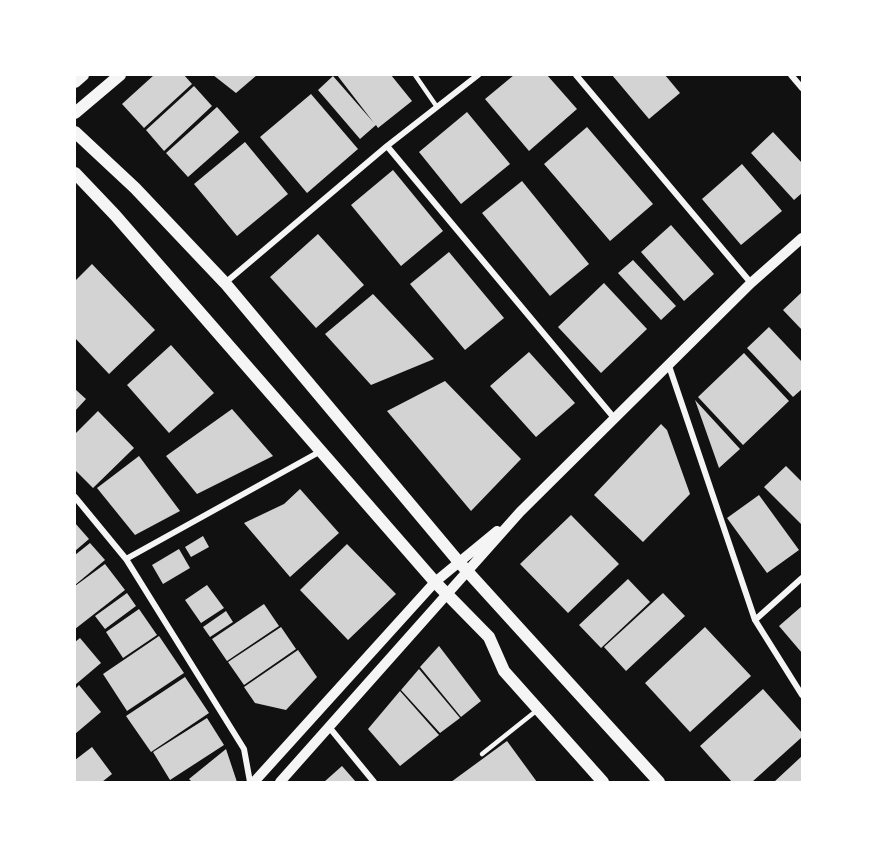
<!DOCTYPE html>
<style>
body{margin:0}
#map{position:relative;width:877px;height:857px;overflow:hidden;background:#111;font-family:Cabin,sans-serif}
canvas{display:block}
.frame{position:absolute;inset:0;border:76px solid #fff;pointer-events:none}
</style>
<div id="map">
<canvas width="877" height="857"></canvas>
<div class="frame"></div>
</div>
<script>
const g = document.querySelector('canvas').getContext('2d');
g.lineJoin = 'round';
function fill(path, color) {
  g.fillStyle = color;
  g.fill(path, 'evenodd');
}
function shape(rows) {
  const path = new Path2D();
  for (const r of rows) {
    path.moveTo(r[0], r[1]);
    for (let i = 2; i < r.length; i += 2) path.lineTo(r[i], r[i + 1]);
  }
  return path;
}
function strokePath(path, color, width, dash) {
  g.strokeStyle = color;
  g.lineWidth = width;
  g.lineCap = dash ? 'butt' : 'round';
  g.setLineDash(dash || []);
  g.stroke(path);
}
fill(shape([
 [154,75,184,75,192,84,144,128,122,104],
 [213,75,257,75,236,93],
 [337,75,391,75,412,101,378,128,376,125,360,139,318,90,333,76,374,123],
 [514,75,547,75,577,109,529,151,485,99],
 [612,75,665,75,680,93,649,119],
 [194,86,212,106,164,151,146,130],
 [311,94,358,149,307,193,260,137],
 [217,107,239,132,188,177,166,153],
 [467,112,510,164,461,204,419,152],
 [587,127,653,204,610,241,544,164],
 [773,132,802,163,802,193,794,200,751,153],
 [245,142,288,194,237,236,194,184],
 [742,164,782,211,741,245,702,199],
 [393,170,443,231,401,266,351,205],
 [522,181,589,264,550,296,482,213],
 [671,225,714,274,684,301,641,252],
 [318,234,364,285,316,328,270,277],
 [449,252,504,318,465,350,410,284],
 [633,260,676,306,661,320,618,273],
 [92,264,155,330,109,374,75,338,75,281],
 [604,283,647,329,601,373,558,327],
 [802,292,802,330,783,310],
 [373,294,434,359,371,385,325,334],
 [769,327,802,362,802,389,793,397,747,348],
 [171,345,214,393,169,433,127,385],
 [529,352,575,403,536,437,490,386],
 [744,353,789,401,743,445,698,397],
 [445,381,521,459,471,511,387,411],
 [75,389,86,399,75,411],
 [695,400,740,449,719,468],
 [232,409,273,456,197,494,166,456],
 [98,411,134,448,93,488,75,470,75,434],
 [661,424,667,430,690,494,643,542,594,495],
 [139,456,180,511,135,535,97,488],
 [786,466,802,482,802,525,764,487],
 [300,489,339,533,290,577,244,523,284,504],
 [759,495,799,550,767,573,727,518],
 [571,515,619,564,568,613,520,564],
 [75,523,89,539,75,551],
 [203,536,209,547,191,557,185,547],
 [90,543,105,560,75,585,75,555],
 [347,544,396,594,348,640,300,590],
 [179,549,190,568,163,584,152,565],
 [105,564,125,590,75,629,75,586],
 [628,579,650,602,601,648,579,625],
 [207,585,224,608,201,623,185,600],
 [127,593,136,606,105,629,95,616],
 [663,593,685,616,626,671,604,647],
 [264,604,279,626,227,661,212,639],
 [802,606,802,653,779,626],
 [139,609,157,635,123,658,106,632],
 [226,611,233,622,210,637,203,627],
 [281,627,296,649,244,685,228,662],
 [705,627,751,676,690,732,645,683],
 [159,636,184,673,127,711,103,674],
 [80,638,101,663,75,685,75,642],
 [439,646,481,701,461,717,420,667],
 [298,650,317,677,286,710,255,703,244,687],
 [419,669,460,718,440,733,401,690],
 [185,677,209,713,151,752,126,716],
 [79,685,101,712,75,734,75,689],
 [763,689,802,733,802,737,752,782,732,782,700,746],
 [400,691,439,735,400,766,368,729],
 [207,718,224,745,170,780,153,752],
 [507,741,537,782,451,782],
 [92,747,112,774,102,782,75,782,75,760],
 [226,749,237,782,192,782,189,779],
 [802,756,802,782,774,782],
 [342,766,356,782,324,782]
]), '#d3d3d3');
strokePath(shape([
 [415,75,437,107],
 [482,754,536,711]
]), '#f5f5f5', 4.5);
strokePath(shape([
 [576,75,751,283],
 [791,75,802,88],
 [387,146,615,419],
 [225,283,387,146,478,75],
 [669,366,755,620,802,695],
 [75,497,126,559,244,749,250,782],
 [126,559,321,451],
 [755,620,802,578],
 [329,727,374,782]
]), '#f5f5f5', 6);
strokePath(shape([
 [254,782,435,582,497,531],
 [280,782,520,512,751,283,802,238]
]), '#f5f5f5', 10);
strokePath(shape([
 [75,82,83,75],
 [75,113,120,75],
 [75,132,135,188,225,283,458,561,659,782],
 [75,173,115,215,435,582,489,637,504,671,603,782]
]), '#f5f5f5', 12);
</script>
